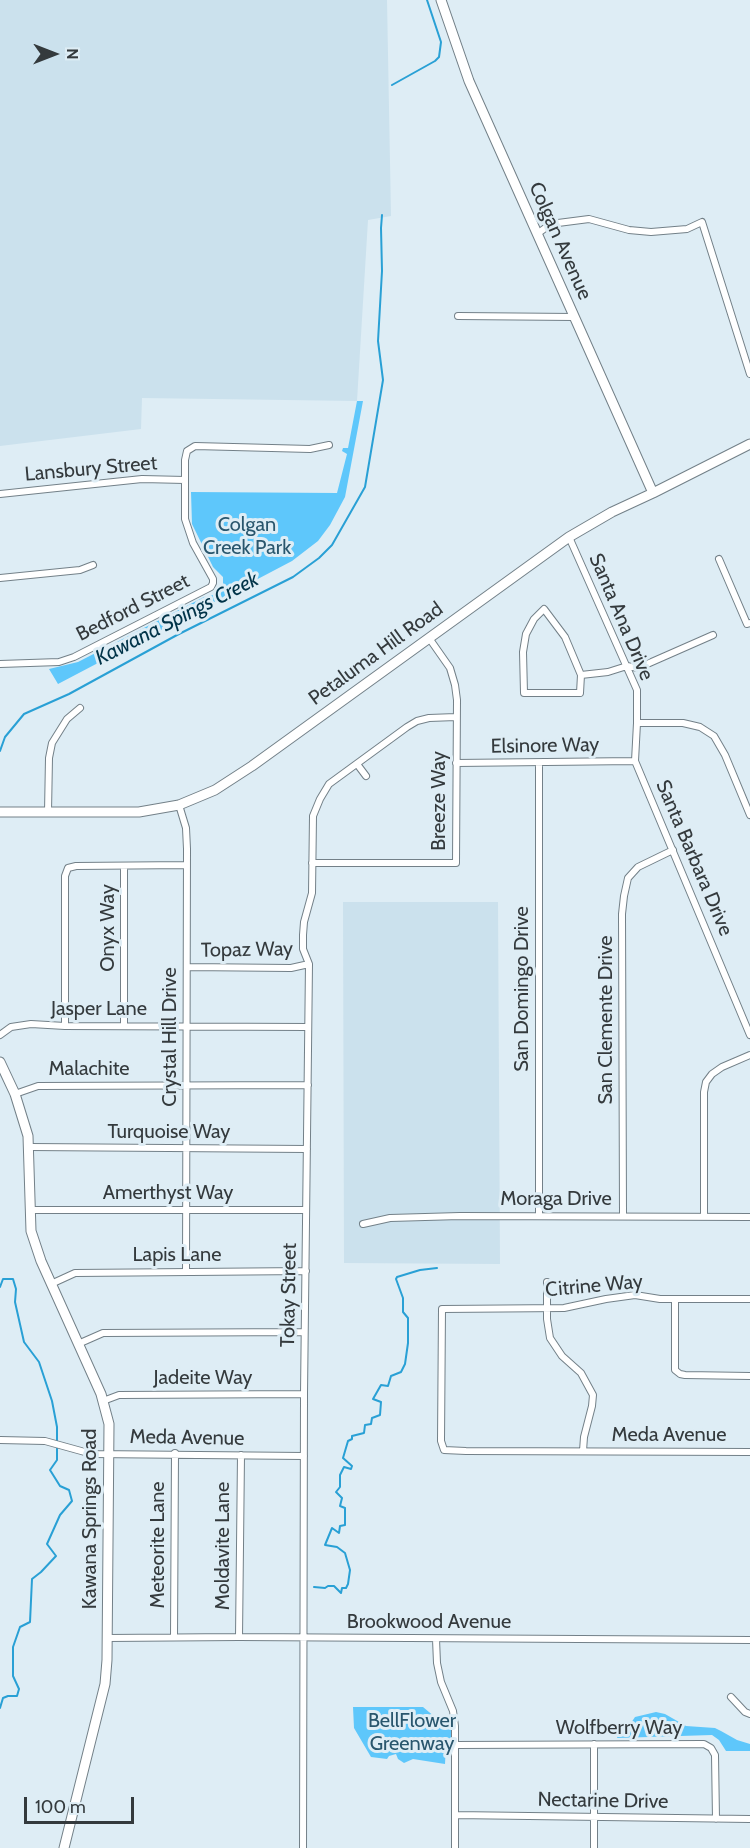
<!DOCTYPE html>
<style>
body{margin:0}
#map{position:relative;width:750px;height:1848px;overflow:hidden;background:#deedf5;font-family:Cabin,sans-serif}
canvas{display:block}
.north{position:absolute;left:24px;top:24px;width:60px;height:60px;-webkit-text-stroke:4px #deedf5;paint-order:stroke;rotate:90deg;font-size:16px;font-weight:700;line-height:24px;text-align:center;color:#343a3d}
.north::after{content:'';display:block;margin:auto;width:21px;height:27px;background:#343a3d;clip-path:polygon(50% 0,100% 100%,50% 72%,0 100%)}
.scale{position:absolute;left:24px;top:1797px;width:110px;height:27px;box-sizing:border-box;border:3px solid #343a3d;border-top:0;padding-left:8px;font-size:18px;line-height:21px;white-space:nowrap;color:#343a3d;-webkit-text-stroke:4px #deedf5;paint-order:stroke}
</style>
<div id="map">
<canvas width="750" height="1848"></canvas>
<div class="north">N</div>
<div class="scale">100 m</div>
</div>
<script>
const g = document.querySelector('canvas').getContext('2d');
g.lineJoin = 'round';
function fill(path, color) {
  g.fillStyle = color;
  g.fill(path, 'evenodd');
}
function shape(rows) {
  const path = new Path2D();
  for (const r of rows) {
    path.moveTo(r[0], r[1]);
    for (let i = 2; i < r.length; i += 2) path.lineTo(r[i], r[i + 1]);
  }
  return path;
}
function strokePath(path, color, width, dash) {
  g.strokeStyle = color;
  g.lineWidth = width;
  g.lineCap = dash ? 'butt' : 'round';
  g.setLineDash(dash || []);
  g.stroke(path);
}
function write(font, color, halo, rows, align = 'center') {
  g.font = font + ' Cabin,sans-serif';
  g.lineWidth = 6;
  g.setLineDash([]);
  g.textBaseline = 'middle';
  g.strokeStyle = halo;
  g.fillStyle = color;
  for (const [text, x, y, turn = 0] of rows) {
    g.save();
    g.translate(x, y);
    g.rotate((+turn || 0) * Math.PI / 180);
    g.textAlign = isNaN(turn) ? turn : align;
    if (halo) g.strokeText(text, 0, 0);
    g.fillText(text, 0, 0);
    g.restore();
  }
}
fill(shape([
 [0,0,387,0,391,216,368,220,357,401,142,398,141,429,0,446],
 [343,902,498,902,500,1264,344,1263]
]), '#cbe1ed');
fill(shape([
 [357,401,363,401,345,497,330,525,318,541,292,561,58,684,49,669,78,662,204,597,217,594,223,589,223,577,213,567,192,524,191,492,337,493,347,454,342,451,343,448,348,448],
 [353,1707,423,1707,435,1717,436,1715,443,1715,448,1718,451,1729,451,1738,447,1739,446,1744,445,1764,413,1759,404,1763,398,1759,396,1754,389,1756,387,1759,371,1757,354,1728],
 [656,1712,665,1714,686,1726,715,1728,721,1731,737,1740,750,1744,750,1751,726,1751,719,1740,712,1735,617,1738,620,1730,627,1729,635,1717]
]), '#5ec7fb');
strokePath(shape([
 [392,85,435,61,439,57,441,42,427,0],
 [0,751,5,737,24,714,69,694,177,635,293,577,319,558,332,545,365,487,383,380,378,341,382,271,381,228,382,215],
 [0,1287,3,1279,13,1279,16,1289,15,1302,24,1342,39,1362,52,1401,57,1427,57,1460,50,1470,60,1486,69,1490,72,1501,60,1515,47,1544,56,1556,41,1572,32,1579,30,1622,20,1627,13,1647,13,1676,19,1689,17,1696,8,1696,3,1698,0,1708],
 [314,1587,325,1588,328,1586,334,1586,341,1593,342,1588,346,1588,348,1584,350,1570,345,1553,337,1547,325,1545,332,1528,339,1533,340,1526,345,1525,345,1508,340,1506,342,1498,336,1492,340,1487,340,1475,344,1467,351,1469,352,1466,343,1458,348,1441,352,1439,352,1436,364,1433,365,1425,371,1424,372,1418,380,1415,381,1402,373,1399,381,1385,388,1386,391,1376,401,1372,405,1364,408,1343,408,1318,403,1312,403,1298,396,1279,397,1277,420,1270,437,1268]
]), '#29a0d5', 2);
const street = shape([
 [537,234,548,226,558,223,589,219,629,230,651,232,687,229,702,222,750,374],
 [458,316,574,317],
 [0,494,142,479,185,480],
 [569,537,637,690,637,723,683,723,700,727,714,736,725,755,750,815],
 [719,559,747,624,750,623],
 [0,578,80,570,93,565],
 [0,664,59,662,74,657,211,587,213,583,213,579,193,543,185,519,185,460,187,451,195,446,310,449,329,445],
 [581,675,580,693,524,693,523,652,526,634,534,619,544,609,565,637,581,675,608,672,627,666,638,668,713,635],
 [637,723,635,761,750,1035],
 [456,763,635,761],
 [539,763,539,1215],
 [357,764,366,776],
 [179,805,186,828,187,849,186,1272],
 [48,812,49,758,52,743,67,719,80,708],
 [312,863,456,863,457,700,455,685,450,668,429,638],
 [187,967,291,968,309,964],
 [124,1025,124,866],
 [65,1026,65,876,68,868,76,866,187,865],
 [0,1035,11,1027,31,1024,65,1026,308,1027],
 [15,1094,38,1086,308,1085],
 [30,1147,307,1149],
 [30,1210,306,1210],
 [623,1216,622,914,624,896,628,878,638,867,673,850],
 [704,1217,704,1092,706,1082,712,1074,722,1067,750,1055],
 [363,1224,390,1218,460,1216,750,1217],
 [547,1282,547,1319,550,1338,562,1356,581,1373,593,1395,592,1406,584,1437,583,1451],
 [51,1284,75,1273,306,1271],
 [675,1299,675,1370,680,1374,685,1375,750,1376],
 [750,1299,660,1299,635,1295,606,1299,564,1308,442,1309,441,1441,444,1450,466,1451,750,1452],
 [78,1344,103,1333,304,1332],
 [103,1401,119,1395,304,1394],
 [0,1440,45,1441,92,1454,304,1456],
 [174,1637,175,1453],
 [239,1637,241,1455],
 [107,1638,239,1637,750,1640],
 [436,1639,437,1663,441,1682,453,1711,455,1726,455,1848],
 [731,1697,745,1712,750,1714],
 [594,1744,594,1848],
 [455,1745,704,1744,711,1748,715,1755,716,1819],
 [455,1815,750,1819],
 [303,1848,304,1394,309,964,303,949,303,935,304,922,312,893,313,816,320,799,329,784,407,727,417,721,429,718,456,717]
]);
const secondary = shape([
 [441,0,469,81,653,493],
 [0,812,139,812,179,805,215,790,252,766,569,537,612,512,653,493,750,444],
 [0,1062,15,1094,28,1136,31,1231,41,1261,101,1394,109,1424,107,1660,105,1684,64,1848]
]);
strokePath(street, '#738088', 8);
strokePath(secondary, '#738088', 11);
strokePath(street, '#fff', 6);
strokePath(secondary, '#fff', 9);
write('20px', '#343a3d', '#deedf5', [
 ["Colgan Avenue",560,241,66],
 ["Lansbury Street",91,469,-5],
 ["Bedford Street",133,608,-27],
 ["Santa Ana Drive",621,617,67],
 ["Petaluma Hill Road",376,654,-36],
 ["Elsinore Way",545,746,-1],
 ["Breeze Way",439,801,-90],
 ["Santa Barbara Drive",694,858,67],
 ["Onyx Way",108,928,-90],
 ["Topaz Way",247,950,-1],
 ["San Domingo Drive",522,989,-90],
 ["Jasper Lane",99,1009],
 ["San Clemente Drive",606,1020,-90],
 ["Crystal Hill Drive",170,1037,-90],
 ["Malachite",89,1069],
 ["Turquoise Way",169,1132],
 ["Amerthyst Way",168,1193],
 ["Moraga Drive",556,1199],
 ["Lapis Lane",177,1255],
 ["Citrine Way",594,1286,-5],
 ["Tokay Street",289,1295,-89],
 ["Jadeite Way",203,1378],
 ["Meda Avenue",669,1435],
 ["Meda Avenue",187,1438,1],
 ["Kawana Springs Road",90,1519,-90],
 ["Meteorite Lane",158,1545,-90],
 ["Moldavite Lane",223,1546,-90],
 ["Brookwood Avenue",429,1622],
 ["Wolfberry Way",619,1728],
 ["Nectarine Drive",603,1801,1]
]);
write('20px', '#29566d', '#deedf5', [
 ["Colgan",247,525],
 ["Creek Park",247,548],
 ["BellFlower",412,1721],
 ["Greenway",412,1744]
]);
write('italic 21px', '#003348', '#deedf5', [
 ["Kawana Spings Creek",177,619,-27]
]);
</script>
